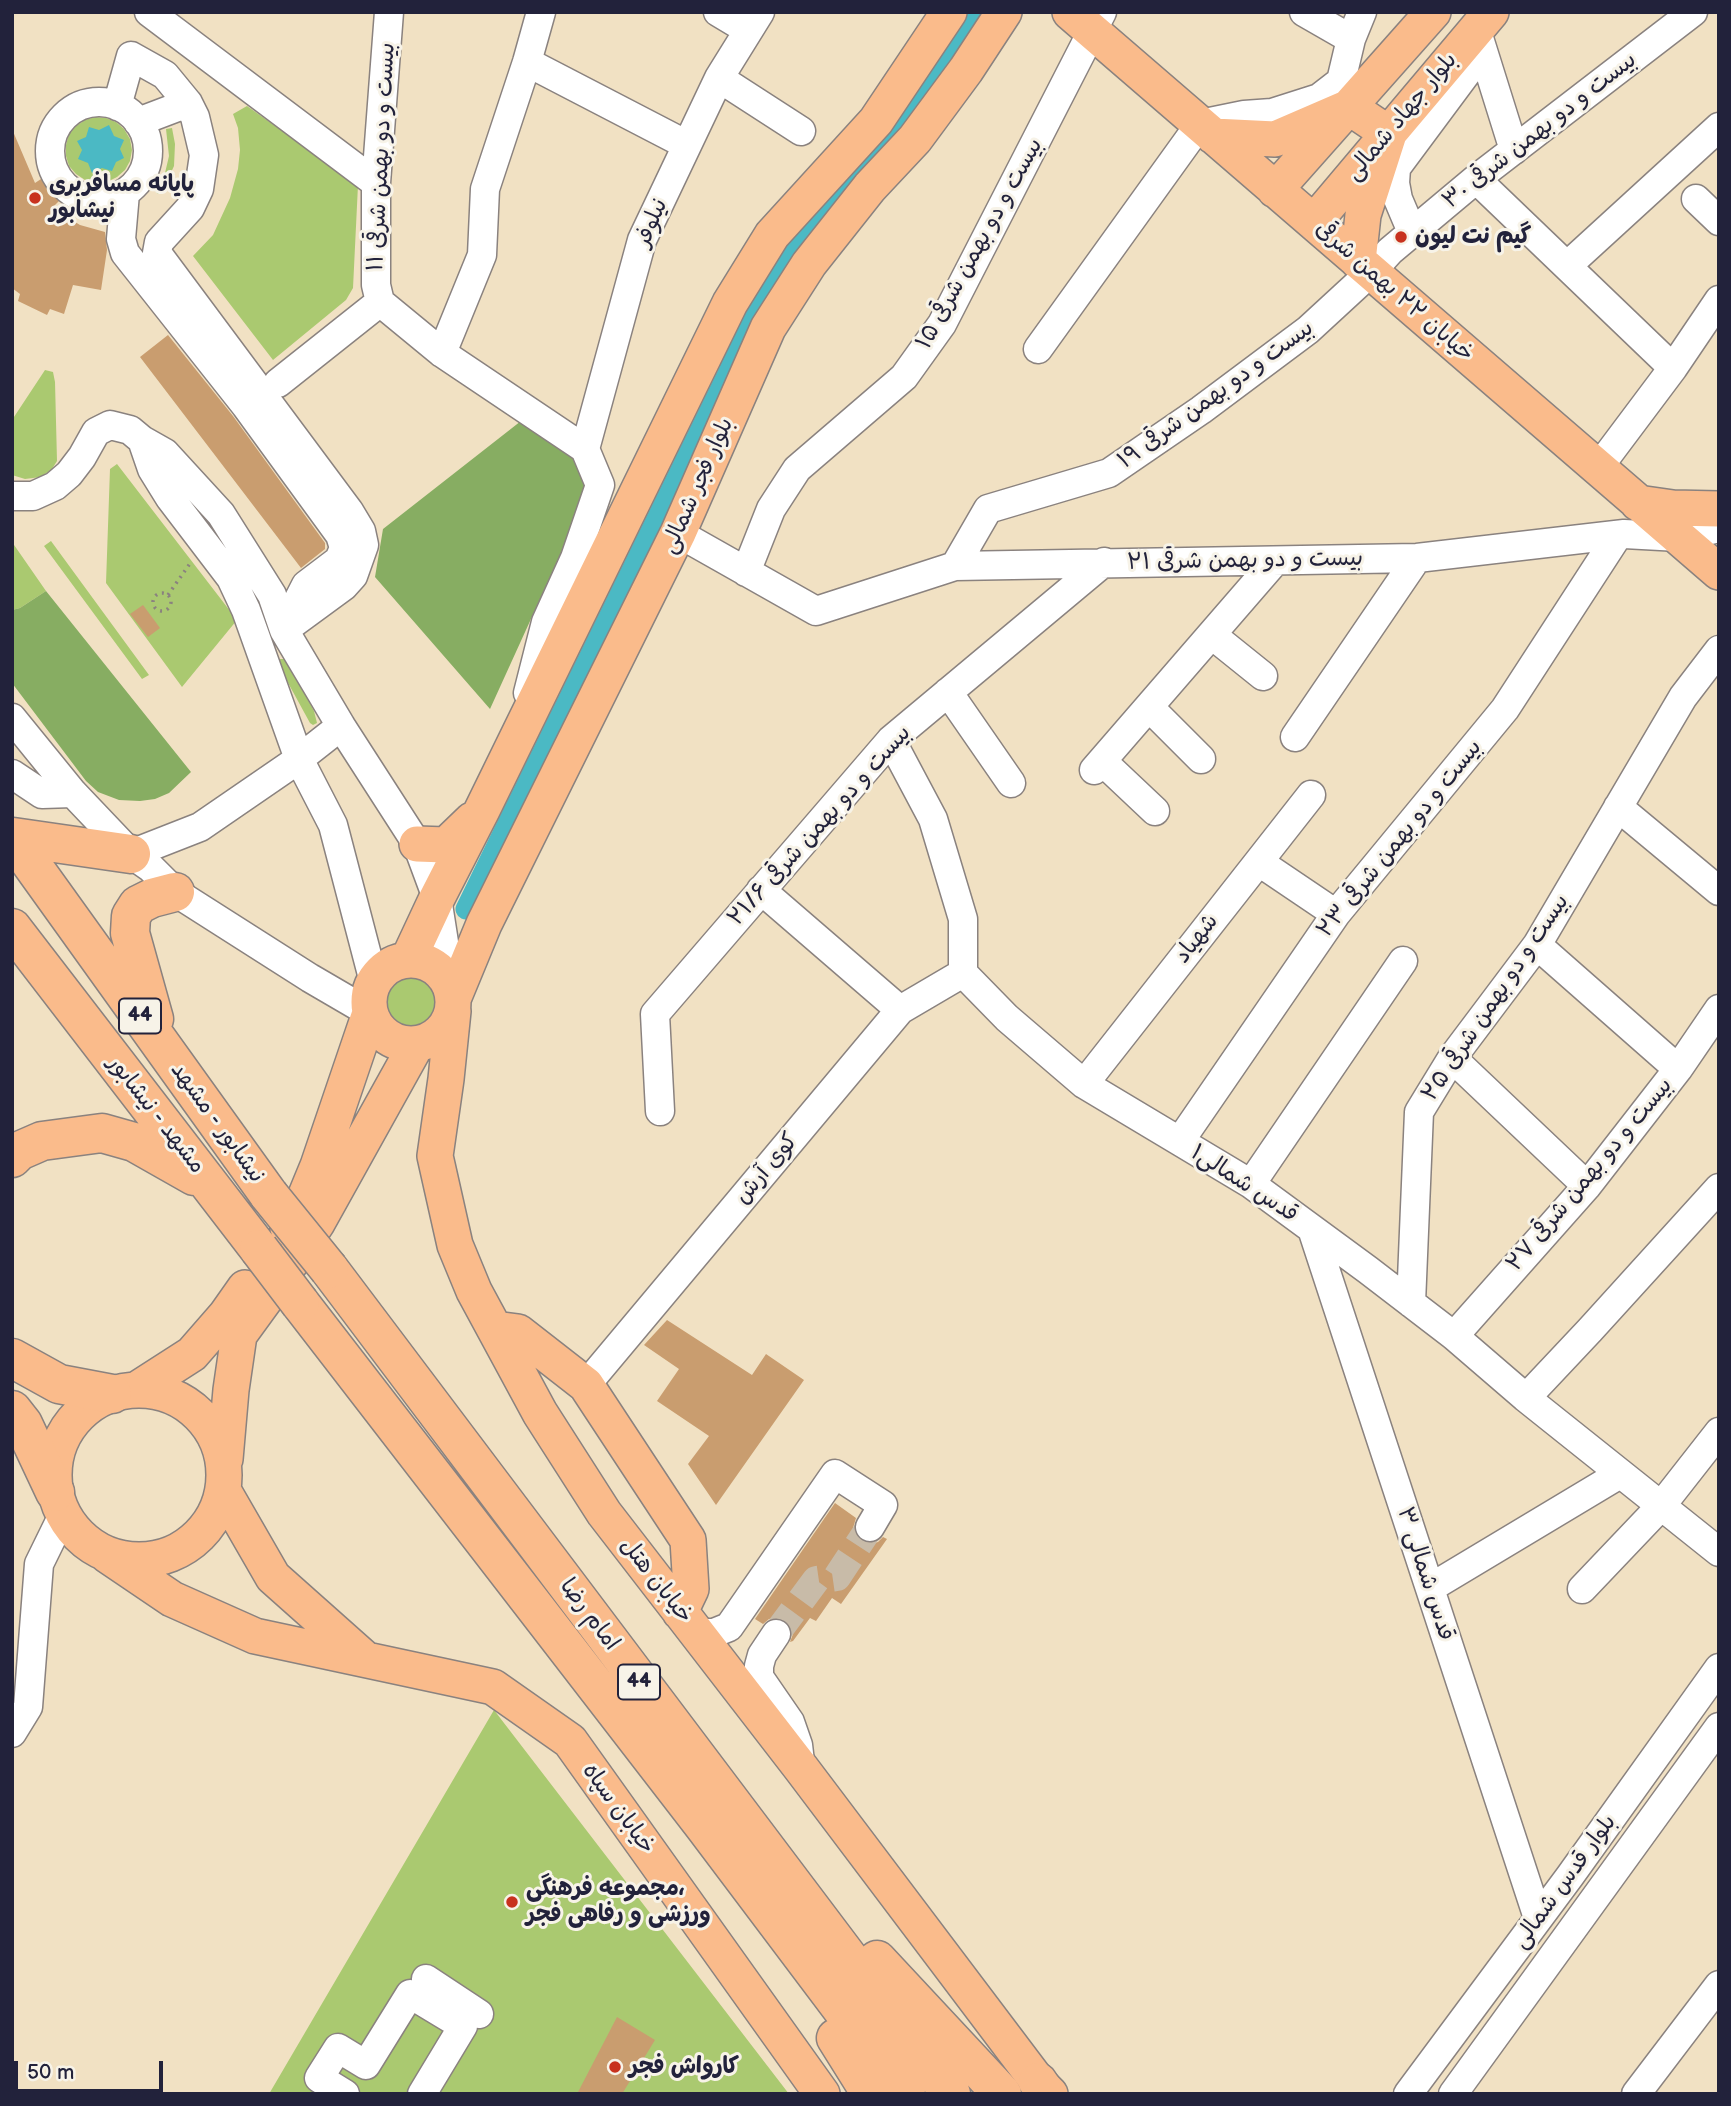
<!DOCTYPE html>
<meta charset="utf-8">
<style>
body{margin:0}
#map{position:relative;width:1731px;height:2106px;overflow:hidden;background:#f1e1c3;font-family:"Balsamiq Sans",sans-serif}
canvas{display:block}
.frame{position:absolute;inset:0;border:14px solid #22223b;pointer-events:none}
.scale{position:absolute;left:14px;top:2061px;width:149px;height:32px;box-sizing:border-box;border:4px solid #22223b;border-top:0;padding-left:9px;font-size:21px;line-height:24px;white-space:nowrap;color:#22223b;-webkit-text-stroke:5px #f7f3e8;paint-order:stroke}
</style>
<div id="map">
<canvas width="1731" height="2106"></canvas>
<div class="frame"></div>
<div class="scale">50 m</div>
</div>
<script>
const g = document.querySelector('canvas').getContext('2d');
g.lineJoin = 'round';
function fill(path, color) {
  g.fillStyle = color;
  g.fill(path, 'evenodd');
}
function shape(rows) {
  const path = new Path2D();
  for (const r of rows) {
    if (r.length === 3) {
      path.moveTo(r[0] + r[2], r[1]);
      path.arc(r[0], r[1], r[2], 0, 2 * Math.PI);
      continue;
    }
    path.moveTo(r[0], r[1]);
    for (let i = 2; i < r.length; i += 2) path.lineTo(r[i], r[i + 1]);
  }
  return path;
}
function strokePath(path, color, width, dash) {
  g.strokeStyle = color;
  g.lineWidth = width;
  g.lineCap = dash ? 'butt' : 'round';
  g.setLineDash(dash || []);
  g.stroke(path);
}
function write(font, color, halo, rows, align = 'center') {
  g.font = font + ' "Balsamiq Sans","Playpen Sans Arabic",sans-serif';
  g.lineWidth = 6;
  g.setLineDash([]);
  g.textBaseline = 'middle';
  g.strokeStyle = halo;
  g.fillStyle = color;
  for (const [text, x, y, turn = 0] of rows) {
    g.save();
    g.translate(x, y);
    g.rotate((+turn || 0) * Math.PI / 180);
    g.textAlign = isNaN(turn) ? turn : align;
    if (halo) g.strokeText(text, 0, 0);
    g.fillText(text, 0, 0);
    g.restore();
  }
}
fill(shape([
 [247,106,358,185,353,288,346,300,273,360,193,256,213,235,230,198,238,169,240,150,238,128,233,114],
 [95,117,106,118,116,122,124,129,130,139,132,150,130,161,125,170,117,177,107,182,96,183,85,180,76,174,69,166,66,156,66,145,69,134,76,126,85,120],
 [172,128,175,144,174,166,164,188,158,194,155,191,165,173,169,156,166,129],
 [45,370,53,372,55,382,57,461,52,469,41,477,25,479,12,475,12,420],
 [117,464,237,620,182,687,106,583,110,469],
 [51,541,149,675,142,679,44,546],
 [12,542,46,591,20,608,12,610],
 [280,659,284,659,288,662,314,711,317,723,313,725,310,723,281,670,278,663],
 [410,1003,30],
 [494,1710,789,2094,269,2094]
]), '#aac970');
fill(shape([
 [521,421,583,464,591,487,490,709,375,577,383,529],
 [46,591,191,772,169,793,155,799,140,801,119,800,98,792,86,781,12,683,12,610,20,608]
]), '#87ad62');
fill(shape([
 [109,125,114,136,124,140,120,149,124,158,116,162,112,171,102,168,92,173,88,163,78,159,82,150,77,141,86,137,89,127,99,130]
]), '#4bb9c4');
strokePath(shape([
 [466,909,729,371,751,314,790,252,896,129,975,12]
]), '#4bb9c4', 21);
fill(shape([
 [12,129,35,183,41,179,50,192,60,200,52,208,80,225,105,232,107,250,101,290,73,285,64,314,50,309,47,315,18,301,20,294,12,288],
 [168,335,233,416,325,543,325,549,301,568,140,357],
 [143,605,160,628,148,637,130,614],
 [667,1320,752,1375,766,1354,804,1380,716,1505,688,1464,709,1436,657,1401,679,1369,644,1345],
 [835,1503,856,1518,853,1528,856,1536,861,1541,871,1544,878,1542,883,1537,887,1539,841,1604,832,1598,816,1621,810,1618,793,1641,790,1642,793,1634,791,1627,785,1620,778,1618,769,1619,763,1624,755,1619],
 [617,2017,655,2040,622,2094,577,2094]
]), '#c99d6f');
strokePath(shape([
 [776,1634,816,1580,837,1577,870,1527]
]), '#c8bba8', 28, [28, 14]);
const minor = shape([
 [149,12,376,183],
 [718,12,748,30],
 [1304,12,1351,39],
 [1479,38,1514,150],
 [527,62,687,145],
 [719,78,801,131],
 [99,151,49],
 [117,106,131,56,165,75,188,103,195,117,204,155,199,189,190,208,159,242,157,253,349,511,361,531,364,545,353,576,344,586,284,630],
 [138,122,188,103],
 [1476,179,1673,368],
 [125,193,121,239,125,253,246,406,340,535,344,548,339,560,306,585,286,624],
 [1696,199,1719,221],
 [1412,232,1398,199,1395,183,1396,168,1483,51],
 [1567,266,1719,127],
 [380,302,376,285,376,183,389,12],
 [380,302,442,353,585,449],
 [1038,349,1200,124,1244,115,1272,113,1319,98,1341,81,1351,39,1362,12],
 [442,353,482,255,485,189,527,62,541,12],
 [278,383,380,302],
 [585,449,642,240,719,78,760,12],
 [1598,468,1673,368,1719,300],
 [12,496,33,496,55,486,69,474,82,457,96,432,110,425,130,430,142,440],
 [678,533,816,611,955,566,1417,558,1624,534,1679,537,1719,528],
 [955,566,988,509,1109,473,1201,410,1308,330,1371,272,1390,251,1476,179,1693,12],
 [746,572,771,509,797,469,904,377,942,324,1102,12],
 [1212,635,1263,676],
 [948,692,1011,783],
 [528,693,546,622,575,558,600,485,585,449],
 [1149,707,1201,759],
 [12,718,73,793,131,854,151,868,175,892,310,978,370,1013],
 [1295,737,1417,558],
 [891,740,933,819,963,919,963,973,1007,1018,1084,1084,1251,1184,1368,1270,1454,1336,1526,1398,1719,1552],
 [1102,761,1155,811],
 [1094,770,1275,561],
 [12,774,42,794,73,793],
 [1618,807,1719,891],
 [131,854,200,827,299,759,341,726],
 [1259,862,1336,914],
 [761,890,900,1010],
 [1537,945,1678,1069],
 [374,982,333,825,299,759,246,610,231,578,170,498,152,469,142,440,165,453,221,514,272,595,284,630,341,726,417,844,437,898,451,987],
 [1452,1058,1587,1186],
 [1084,1084,1311,795],
 [660,1111,655,1014,891,740,1104,562],
 [1180,1141,1336,914,1505,709,1618,535],
 [1251,1184,1403,961],
 [1312,1229,1538,1918],
 [1411,1303,1419,1112,1452,1058,1537,945,1683,697,1719,650],
 [1454,1336,1587,1186,1678,1069,1719,1009],
 [586,1385,900,1010,963,973],
 [1526,1398,1590,1330,1719,1188],
 [1430,1588,1620,1474],
 [1582,1589,1661,1506,1719,1432],
 [694,1630,703,1633,714,1633,729,1627,835,1474,883,1505,870,1527],
 [776,1634,762,1655,759,1666,759,1677,790,1722,798,1745,800,1762],
 [12,1733,28,1707,39,1564,63,1515],
 [426,1979,479,2014],
 [345,2094,319,2078,338,2048,366,2065,410,1994,463,2026,422,2094],
 [1408,2094,1570,1876,1719,1668],
 [1453,2094,1719,1727],
 [1636,2094,1719,1985]
]);
const major = shape([
 [1070,12,1719,572],
 [1213,136,1275,139,1349,107,1389,134,1363,215,1358,261],
 [1275,190,1433,12],
 [1314,222,1491,12],
 [1638,503,1673,508,1719,509],
 [417,844,446,845,472,820],
 [411,1002,42],
 [408,960,437,898,482,810,730,303,772,235,876,121,949,12],
 [453,999,484,924,678,533,768,328,809,264,870,187,915,139,966,70,1004,12],
 [453,1011,446,1079,435,1156,455,1245,474,1291,540,1413,604,1513,801,1768,1038,2082,1050,2094],
 [288,1228,299,1212,318,1166,370,1013],
 [495,1329,518,1332,586,1385,688,1540,691,1589,680,1612],
 [139,1475,85],
 [136,1390,192,1354,226,1315,245,1288],
 [225,1459,231,1390,239,1335,279,1280,317,1223,416,1045],
 [224,1492,273,1577,364,1658],
 [107,1555,172,1599,255,1636,493,1687,570,1741,822,2094]
]);
const highway = shape([
 [12,837,269,1195],
 [13,837,131,854],
 [12,928,259,1249],
 [154,1019,130,933,131,916,138,905,152,898,175,892],
 [12,1158,19,1151,42,1141,102,1133,134,1142,194,1176],
 [329,1269,951,2094],
 [300,1303,704,1826,906,2094],
 [12,1358,59,1384,112,1394],
 [12,1410,23,1424,55,1492],
 [877,1960,1002,2094],
 [836,2038,871,2094],
 [1038,2082,1046,2094]
]);
strokePath(minor, '#8a827f', 31);
strokePath(major, '#8a827f', 38);
strokePath(highway, '#8a827f', 41);
strokePath(shape([
 [162,602,9],
 [168,595,191,562]
]), '#8a827f', 3.5, [2, 5]);
strokePath(minor, '#fff', 28);
strokePath(major, '#fabb8b', 35);
strokePath(highway, '#fabb8b', 38);
const highwayBridge = shape([
 [269,1195,329,1269],
 [259,1249,300,1303]
]);
strokePath(highwayBridge, '#8a827f', 41, []);
strokePath(highwayBridge, '#fabb8b', 38);
for (const [x, y, r, color] of [
 [35,198,7,"#c8321e"],
 [1401,237,7,"#c8321e"],
 [512,1902,7,"#c8321e"],
 [615,2067,7,"#c8321e"]
]) {
  const dot = new Path2D();
  dot.arc(x, y, r, 0, 2 * Math.PI);
  g.fillStyle = color;
  g.fill(dot);
  strokePath(dot, '#f7f3e8', 2.5);
}
for (const [x, y, w] of [
 [140,1016,42],
 [639,1682,42]
]) {
  const box = new Path2D();
  box.roundRect(x - w / 2, y - 17.5, w, 35, 5);
  g.fillStyle = '#f7f3e8';
  g.fill(box);
  strokePath(box, '#22223b', 2);
}
write('bold 21px', '#22223b', null, [
 ["44",140,1016],
 ["44",639,1682]
]);
write('23px', '#22223b', '#f7f3e8', [
 ["بلوار جهاد شمالی",1402,117,-50],
 ["بیست و دو بهمن شرقی ۳۰",1540,131,-38],
 ["بیست و دو بهمن شرقی ۱۱",382,157,-87],
 ["نیلوفر",652,223,-67],
 ["بیست و دو بهمن شرقی ۱۵",980,244,-61],
 ["خیابان ۲۲ بهمن شرقی",1394,292,41],
 ["بیست و دو بهمن شرقی ۱۹",1216,395,-36],
 ["بلوار فجر شمالی",698,486,-66],
 ["بیست و دو بهمن شرقی ۲۱",1245,561,-1],
 ["بیست و دو بهمن شرقی ۲۱/۶",820,826,-48],
 ["بیست و دو بهمن شرقی ۲۳",1400,839,-51],
 ["شهیاد",1197,939,-52],
 ["بیست و دو بهمن شرقی ۲۵",1496,998,-56],
 ["مشهد - نیشابور",156,1115,52],
 ["نیشابور - مشهد",217,1123,54],
 ["کوی آرش",767,1169,-50],
 ["بیست و دو بهمن شرقی ۲۷",1590,1175,-50],
 ["قدس شمالی۱",1244,1184,33],
 ["قدس شمالی ۳",1425,1574,72],
 ["خیابان هتل",656,1581,52],
 ["امام رضا",589,1615,53],
 ["خیابان سپاه",618,1809,54],
 ["بلوار قدس شمالی",1565,1882,-54]
]);
write('bold 23px', '#22223b', '#f7f3e8', [
 ["پایانه مسافربری",49,185],
 ["نیشابور",49,211],
 ["گیم نت لیون",1415,237],
 ["مجموعه فرهنگی،",526,1889],
 ["ورزشی و رفاهی فجر",526,1915],
 ["کارواش فجر",629,2067]
], 'left');
</script>
